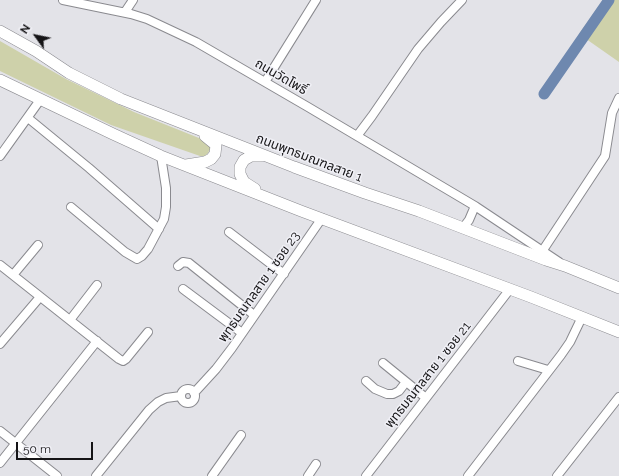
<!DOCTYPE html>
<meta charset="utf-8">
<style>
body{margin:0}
#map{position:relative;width:619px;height:476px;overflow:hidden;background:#e3e3e8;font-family:Raleway,sans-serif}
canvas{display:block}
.north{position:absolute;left:16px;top:16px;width:40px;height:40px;-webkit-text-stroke:3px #f0f0f6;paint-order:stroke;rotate:303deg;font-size:11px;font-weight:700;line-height:16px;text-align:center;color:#151416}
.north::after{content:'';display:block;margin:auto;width:14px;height:18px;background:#151416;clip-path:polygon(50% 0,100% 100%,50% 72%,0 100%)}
.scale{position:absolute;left:16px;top:442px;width:77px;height:18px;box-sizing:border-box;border:2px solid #151416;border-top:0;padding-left:5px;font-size:12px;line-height:14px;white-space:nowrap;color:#151416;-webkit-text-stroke:3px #f0f0f6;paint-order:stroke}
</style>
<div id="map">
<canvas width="619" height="476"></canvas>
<div class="north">N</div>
<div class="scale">50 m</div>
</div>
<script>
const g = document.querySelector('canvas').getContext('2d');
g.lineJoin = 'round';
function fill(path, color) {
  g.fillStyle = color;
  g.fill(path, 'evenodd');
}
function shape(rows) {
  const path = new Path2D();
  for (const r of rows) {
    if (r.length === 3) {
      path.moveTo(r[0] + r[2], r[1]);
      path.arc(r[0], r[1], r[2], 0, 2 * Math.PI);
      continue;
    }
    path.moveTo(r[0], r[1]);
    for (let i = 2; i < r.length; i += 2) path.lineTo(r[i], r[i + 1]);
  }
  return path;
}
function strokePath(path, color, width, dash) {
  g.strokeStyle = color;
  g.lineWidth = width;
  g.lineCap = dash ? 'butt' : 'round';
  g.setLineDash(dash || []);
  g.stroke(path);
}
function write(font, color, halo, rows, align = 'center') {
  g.font = font + ' Raleway,"Noto Sans Thai",sans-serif';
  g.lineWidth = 3;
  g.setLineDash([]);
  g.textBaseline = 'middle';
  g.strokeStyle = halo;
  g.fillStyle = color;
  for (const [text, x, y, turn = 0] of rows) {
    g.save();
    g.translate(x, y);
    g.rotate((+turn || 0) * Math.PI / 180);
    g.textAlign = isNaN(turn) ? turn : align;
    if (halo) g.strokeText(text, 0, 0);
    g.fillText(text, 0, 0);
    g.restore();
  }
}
fill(shape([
 [603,0,619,0,619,62,579,34],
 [0,41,66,79,134,112,204,140,210,144,210,149,208,153,205,156,200,156,111,125,0,71]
]), '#ced1aa');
strokePath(shape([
 [544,94,609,0]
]), '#6e88af', 11);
const minor = shape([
 [63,0,131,14,147,19,196,42,308,107,475,206,559,262],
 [125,12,133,0],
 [265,82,316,0],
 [28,118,89,168,159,229],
 [357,136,372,116,418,49,441,22,462,0],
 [0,156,40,100],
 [71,207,125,252,137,259,142,256,148,249,164,219,166,207,166,188,161,156],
 [463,228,469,220,475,206],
 [229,232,284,274],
 [543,250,605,156,612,113,619,98],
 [0,265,119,359,123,361,126,359,148,332],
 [178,266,183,262,189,263,254,315],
 [13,275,38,245],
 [183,289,242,333],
 [70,320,97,285],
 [0,344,40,297],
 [518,361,548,370],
 [383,363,426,398],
 [366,381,375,389,387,394,393,394,399,391,406,382],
 [188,396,7],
 [194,393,216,369,232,348,322,218],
 [0,431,57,476],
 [0,463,97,341],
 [96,476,149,410,158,402,166,398,181,396],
 [212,476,241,435],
 [308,476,316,464],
 [366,476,510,289],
 [468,476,561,355,570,342,582,317],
 [557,476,619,397]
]);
const secondary = shape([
 [0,31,36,51,69,73,121,99,294,167,365,193,419,211,546,260,565,266,619,288],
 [0,80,113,134,161,156,301,211,531,297,619,332],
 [186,165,205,162,211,159,215,154,216,145,205,136],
 [255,189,244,182,240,174,240,167,244,160,251,156,261,156]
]);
strokePath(minor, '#8a8a8f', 10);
strokePath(secondary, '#8a8a8f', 12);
strokePath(minor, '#fff', 8);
strokePath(secondary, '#fff', 11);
write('13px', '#151416', '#f0f0f6', [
 ["ถนนวัดโพธิ์",281,77,30],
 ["ถนนพุทธมณฑลสาย 1",309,158,21],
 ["พุทธมณฑลสาย 1 ซอย 23",259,287,-55],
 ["พุทธมณฑลสาย 1 ซอย 21",428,375,-52]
]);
</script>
